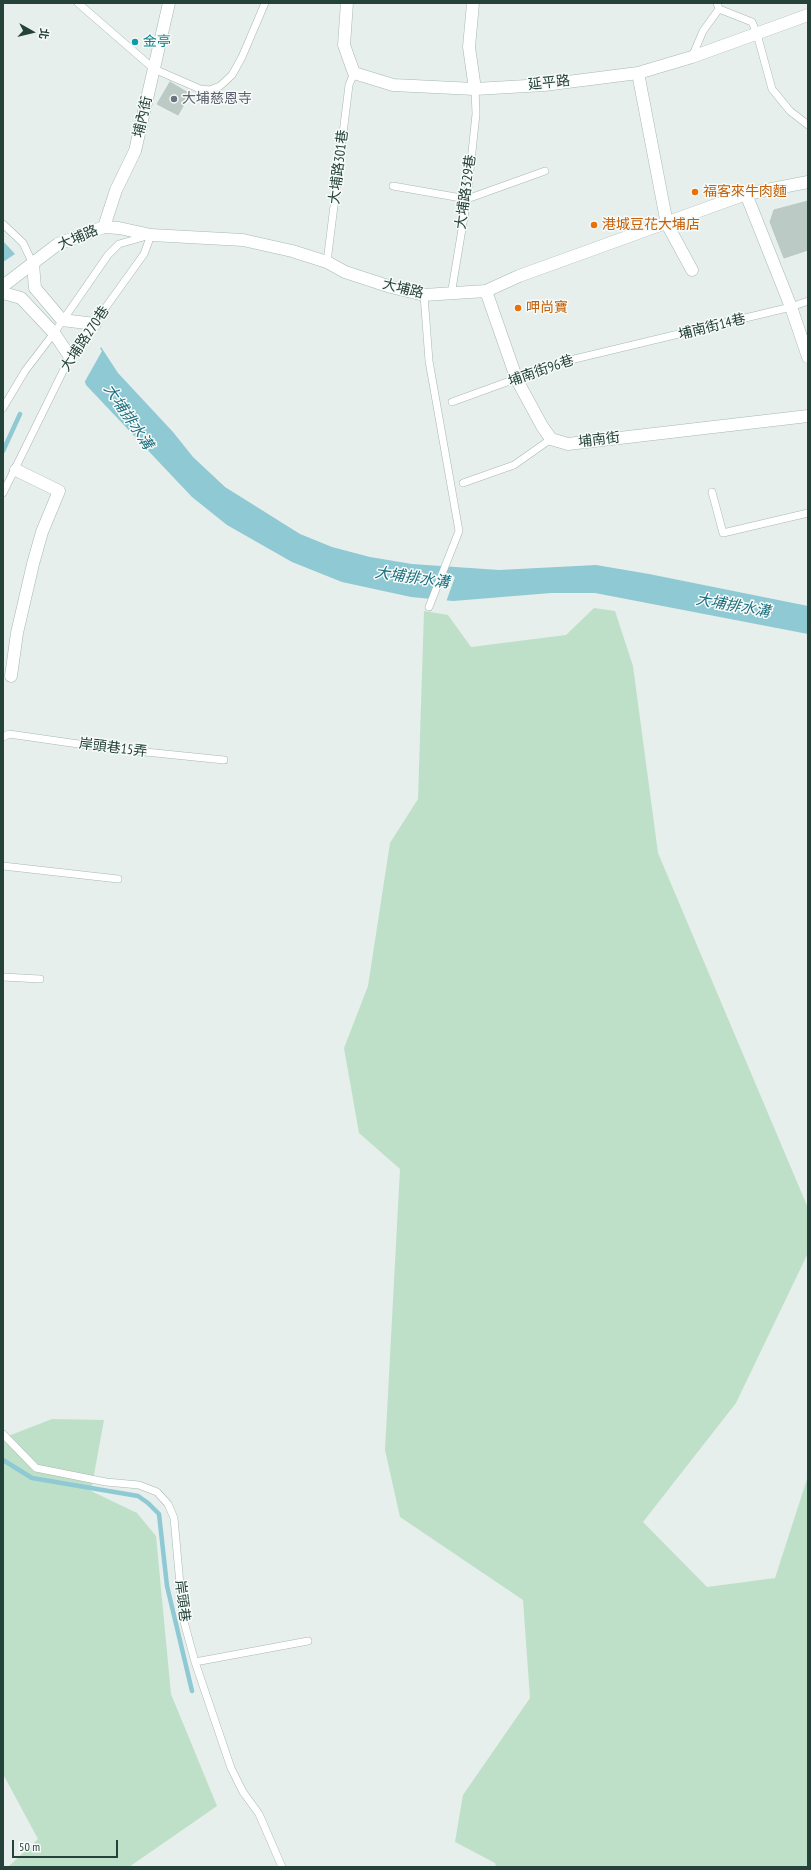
<!DOCTYPE html>
<meta charset="utf-8">
<style>
body{margin:0}
#map{position:relative;width:811px;height:1870px;overflow:hidden;background:#e6efeb;font-family:"PT Sans Narrow","Noto Sans TC",sans-serif}
canvas{display:block}
.frame{position:absolute;inset:0;border:4px solid #24423a;pointer-events:none}
.north{position:absolute;left:12px;top:12px;width:40px;height:40px;-webkit-text-stroke:3px #f7fbf9;paint-order:stroke;rotate:98deg;font-size:11px;font-weight:700;line-height:16px;text-align:center;color:#24423a}
.north::after{content:'';display:block;margin:auto;width:14px;height:18px;background:#24423a;clip-path:polygon(50% 0,100% 100%,50% 72%,0 100%)}
.scale{position:absolute;left:12px;top:1840px;width:106px;height:18px;box-sizing:border-box;border:2px solid #24423a;border-top:0;padding-left:5px;font-size:12px;line-height:14px;white-space:nowrap;color:#24423a;-webkit-text-stroke:3px #f7fbf9;paint-order:stroke}
</style>
<div id="map">
<canvas width="811" height="1870"></canvas>
<div class="frame"></div>
<div class="north">北</div>
<div class="scale">50 m</div>
</div>
<script>
const g = document.querySelector('canvas').getContext('2d');
g.lineJoin = 'round';
function fill(path, color) {
  g.fillStyle = color;
  g.fill(path, 'evenodd');
}
function shape(rows) {
  const path = new Path2D();
  for (const r of rows) {
    path.moveTo(r[0], r[1]);
    for (let i = 2; i < r.length; i += 2) path.lineTo(r[i], r[i + 1]);
  }
  return path;
}
function strokePath(path, color, width, dash) {
  g.strokeStyle = color;
  g.lineWidth = width;
  g.lineCap = dash ? 'butt' : 'round';
  g.setLineDash(dash || []);
  g.stroke(path);
}
function write(font, color, halo, rows, align = 'center') {
  g.font = font + ' "PT Sans Narrow","Noto Sans TC",sans-serif';
  g.lineWidth = 3;
  g.setLineDash([]);
  g.textBaseline = 'middle';
  g.strokeStyle = halo;
  g.fillStyle = color;
  for (const [text, x, y, turn = 0] of rows) {
    g.save();
    g.translate(x, y);
    g.rotate((+turn || 0) * Math.PI / 180);
    g.textAlign = isNaN(turn) ? turn : align;
    if (halo) g.strokeText(text, 0, 0);
    g.fillText(text, 0, 0);
    g.restore();
  }
}
fill(shape([
 [594,608,615,611,633,666,658,853,808,1208,808,1253,736,1403,643,1522,707,1587,775,1578,808,1476,808,1867,496,1867,495,1863,455,1842,463,1795,530,1698,523,1600,400,1517,385,1450,400,1169,359,1133,344,1048,368,986,390,843,418,799,424,611,448,615,471,647,566,635],
 [52,1419,104,1420,91,1491,137,1513,156,1536,171,1694,217,1806,129,1867,8,1867,38,1839,3,1774,3,1438]
]), '#bfe0c8');
fill(shape([
 [3,241,15,254,3,262],
 [101,347,118,373,173,432,193,457,225,487,300,534,332,547,370,557,412,564,499,570,596,565,649,574,808,606,808,634,595,593,551,593,453,601,411,597,342,582,292,562,227,525,192,497,86,385,83,376]
]), '#8ec9d4');
fill(shape([
 [99,347,102,351,84,383,82,375],
 [444,573,455,577,446,602,434,601]
]), '#e6efeb');
strokePath(shape([
 [3,451,20,414],
 [3,1460,32,1478,138,1496,148,1503,159,1514,167,1586,192,1691]
]), '#8ec9d4', 4.5);
const building = shape([
 [170,82,190,94,178,115,157,104,170,82],
 [808,201,808,250,784,258,770,222,774,210,808,201]
]);
fill(building, '#bbcac4');
strokePath(building, '#b8c9c2', 1);
const service = shape([
 [78,3,154,69,200,89,210,90,220,86,232,75,242,57,265,3],
 [719,9,752,22,757,34,772,89,790,111,808,125],
 [692,57,703,31,719,9,717,3],
 [393,186,467,199,545,171],
 [3,224,23,243,33,264],
 [327,262,349,85,354,73],
 [424,295,429,361,459,531,429,607],
 [451,295,467,199,476,114,475,89],
 [452,402,562,362,791,307,808,301],
 [3,408,25,371,54,333,108,255,119,244,147,236],
 [463,483,514,465,551,439],
 [712,492,723,533,808,513],
 [3,493,70,357,144,254,151,235],
 [3,737,9,734,106,748,224,760],
 [3,866,118,879],
 [3,977,40,979],
 [3,1434,36,1468,106,1482,139,1485,157,1492,168,1504,174,1518,183,1618,195,1662,231,1768,243,1792,259,1814,282,1867],
 [195,1662,308,1641]
]);
const minor = shape([
 [347,3,344,45,354,73,393,85,475,89,544,85,638,73,692,57,808,15],
 [473,3,469,47,475,89],
 [638,73,667,224,692,270],
 [746,194,791,307,808,357],
 [104,227,116,190,135,151,169,3],
 [33,264,35,288,62,320,95,324],
 [486,291,517,380,542,426,551,439,568,444,808,416],
 [3,293,21,298,54,333,70,357],
 [11,676,17,633,33,564,42,532,59,491,16,470]
]);
const secondary = shape([
 [3,286,58,244,104,227,119,228,151,235,243,240,292,251,327,262,345,272,391,287,424,295,486,291,519,276,746,194,808,182]
]);
strokePath(service, '#a8b8b2', 8);
strokePath(minor, '#a8b8b2', 13);
strokePath(secondary, '#a4bbb3', 13);
strokePath(service, '#fff', 7);
strokePath(minor, '#fff', 12);
strokePath(secondary, '#fff', 12);
for (const [x, y, r, color] of [
 [135,42,4,"#0f9aa8"],
 [174,99,4,"#6b7280"],
 [695,192,4,"#e8710a"],
 [594,225,4,"#e8710a"],
 [518,308,4,"#e8710a"]
]) {
  const dot = new Path2D();
  dot.arc(x, y, r, 0, 2 * Math.PI);
  g.fillStyle = color;
  g.fill(dot);
  strokePath(dot, '#f7fbf9', 1.5);
}
write('14px', '#0d838f', '#f7fbf9', [
 ["金亭",143,42]
], 'left');
write('14px', '#24423a', '#f7fbf9', [
 ["延平路",549,83,-6],
 ["埔內街",143,117,-77],
 ["大埔路301巷",339,167,-83],
 ["大埔路329巷",466,192,-82],
 ["大埔路",78,238,-23],
 ["大埔路",403,289,14],
 ["埔南街14巷",712,327,-14],
 ["大埔路270巷",85,339,-56],
 ["埔南街96巷",541,371,-19],
 ["埔南街",599,440,-7],
 ["岸頭巷15弄",113,748,7],
 ["岸頭巷",182,1601,83]
]);
write('14px', '#5b616d', '#f7fbf9', [
 ["大埔慈恩寺",182,99]
], 'left');
write('14px', '#c56008', '#f7fbf9', [
 ["福客來牛肉麵",703,192],
 ["港城豆花大埔店",602,225],
 ["呷尚寶",526,308]
], 'left');
write('italic 15px', '#1c6f80', '#f7fbf9', [
 ["大埔排水溝",128,417,56],
 ["大埔排水溝",412,578,8],
 ["大埔排水溝",733,606,10]
]);
</script>
